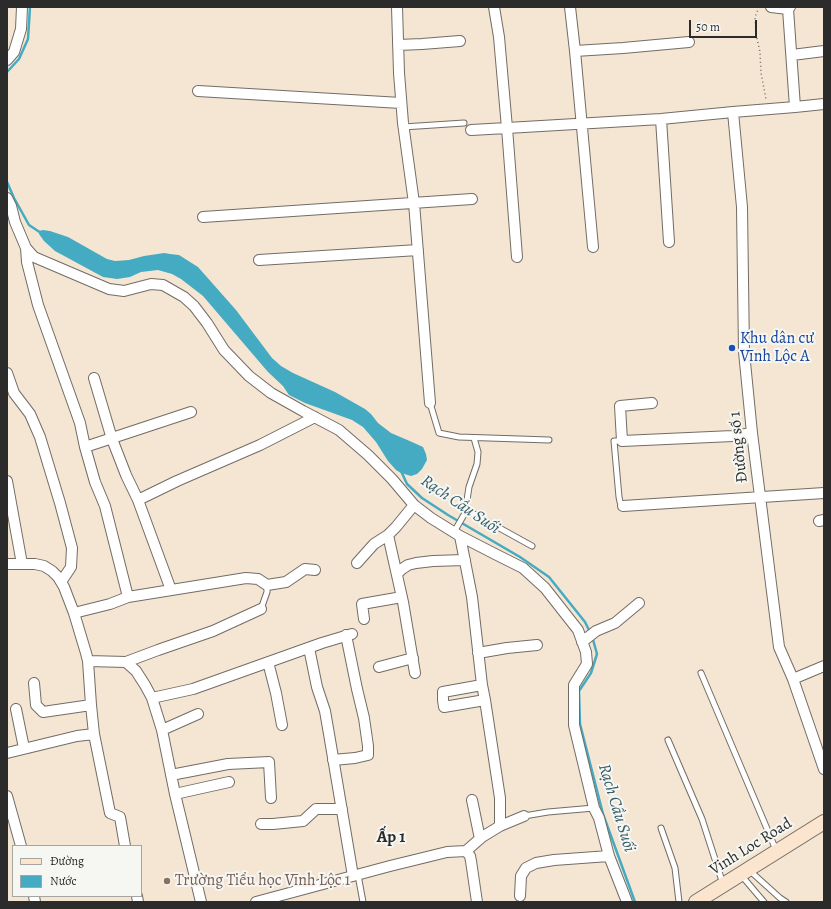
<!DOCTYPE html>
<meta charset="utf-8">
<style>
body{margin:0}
#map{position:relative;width:831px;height:909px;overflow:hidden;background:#f5e6d3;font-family:Alegreya,serif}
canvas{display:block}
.frame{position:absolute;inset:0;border:8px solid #2b2b2b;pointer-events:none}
.legend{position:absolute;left:12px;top:845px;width:130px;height:52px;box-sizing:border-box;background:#f6f6f2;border:1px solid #a5a5a2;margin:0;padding:5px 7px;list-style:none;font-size:12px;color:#2b2b2b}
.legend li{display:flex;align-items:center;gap:8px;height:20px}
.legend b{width:20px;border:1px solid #a5a5a2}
.scale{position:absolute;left:689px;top:20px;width:68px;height:18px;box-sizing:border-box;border:2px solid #2b2b2b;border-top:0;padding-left:5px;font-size:12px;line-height:14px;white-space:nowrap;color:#2b2b2b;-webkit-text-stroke:3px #f6f6f2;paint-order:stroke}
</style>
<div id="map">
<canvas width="831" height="909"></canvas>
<div class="frame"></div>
<ul class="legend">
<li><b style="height:5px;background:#fce5cf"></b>Đường</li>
<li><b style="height:11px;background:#44abc3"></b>Nước</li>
</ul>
<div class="scale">50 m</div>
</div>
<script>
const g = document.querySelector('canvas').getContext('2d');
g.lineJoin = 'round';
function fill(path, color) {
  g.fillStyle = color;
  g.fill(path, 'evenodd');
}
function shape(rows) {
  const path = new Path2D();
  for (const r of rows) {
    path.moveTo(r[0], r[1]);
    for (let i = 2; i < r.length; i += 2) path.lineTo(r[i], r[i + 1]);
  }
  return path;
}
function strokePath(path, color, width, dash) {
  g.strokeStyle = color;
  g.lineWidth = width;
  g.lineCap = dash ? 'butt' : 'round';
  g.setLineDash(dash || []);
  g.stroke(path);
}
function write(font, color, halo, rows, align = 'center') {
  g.font = font + ' Alegreya,serif';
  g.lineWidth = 4;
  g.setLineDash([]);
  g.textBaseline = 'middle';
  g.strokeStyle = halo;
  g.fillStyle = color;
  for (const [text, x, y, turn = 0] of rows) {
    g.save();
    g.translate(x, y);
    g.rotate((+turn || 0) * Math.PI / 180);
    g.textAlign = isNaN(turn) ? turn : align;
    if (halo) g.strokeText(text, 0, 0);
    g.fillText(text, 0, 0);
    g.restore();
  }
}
fill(shape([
 [43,230,50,231,68,237,107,259,115,261,129,260,144,256,164,253,170,254,179,255,198,267,236,310,272,358,281,366,293,373,335,392,365,409,371,414,378,423,391,433,412,442,423,447,426,454,427,460,422,469,417,474,411,476,401,473,396,470,388,461,376,442,363,427,352,420,305,403,289,395,283,386,268,372,203,296,181,279,172,274,158,270,141,272,130,277,117,279,103,277,55,251,44,241,39,234,39,231]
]), '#44abc3');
strokePath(shape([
 [7,72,19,59,28,39,30,7],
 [7,182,14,198,29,225,41,233],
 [401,471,407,484,422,498,448,515,520,557,549,577,585,622,590,632],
 [592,636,597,654,591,673,579,691,580,724,603,814,635,902]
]), '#44abc3', 2.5);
const lane = shape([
 [403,127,464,123],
 [430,403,439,433,459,437,549,440],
 [622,441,614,441,619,497,620,502,623,506],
 [465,509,532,546],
 [454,532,465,513,469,487,477,464,478,452,474,438],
 [261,609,267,592,267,585],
 [701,673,776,850],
 [668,740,702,819,723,884],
 [524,816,548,812,594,808],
 [661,828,675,868,679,902],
 [749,870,780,898,786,902],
 [358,875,363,902],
 [741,875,764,902]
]);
const street = shape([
 [397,7,399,73,403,123,414,203,430,403],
 [494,7,499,37,507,128,661,119,733,112,795,107,824,104],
 [570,7,575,51,593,247],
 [771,7,788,9],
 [790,7,788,9,795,107],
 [398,45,422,44,460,41],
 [575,51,623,48,689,42],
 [792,55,824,51],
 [7,60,14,52,21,29,22,7],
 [198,91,401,103],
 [733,112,742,207,744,352,752,433,779,647,793,679,824,769],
 [661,119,669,242],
 [471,130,507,128,517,257],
 [7,198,11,206,15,222,26,248,34,257,109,289,124,291,151,284,163,285,184,297,194,306,207,323,224,350,249,376,271,393,303,411,339,430,368,455,392,479,414,505,431,518,460,536,497,555,523,568,545,588,578,630,586,652,587,664,574,685,574,725,594,808,599,818,609,856,627,902],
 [203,217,472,199],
 [26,248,27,262,38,305,80,423,85,447,95,482,105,506,128,597],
 [259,260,418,250],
 [7,373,14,393,30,414,40,437,60,503,72,548,71,567,61,582],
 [94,378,112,439,126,475,138,500,171,590],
 [652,403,620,406,622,441,733,436,752,433],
 [85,447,191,412],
 [7,481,22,564],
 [138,500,177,481,260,445,315,417],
 [414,505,396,527,388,535,403,602,415,673],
 [623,506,824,493],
 [819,521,824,520],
 [460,536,472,597,482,685,485,700,500,798,500,826],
 [357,563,374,544,388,535],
 [7,564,35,564,44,566,52,571,58,577,64,587,74,613,86,653,88,661,91,705],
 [397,574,402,569,408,565,416,563,433,561,465,560],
 [74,613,110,604,128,597,246,578,258,579,267,585,286,582,305,569,315,570],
 [364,619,362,604,402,597],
 [582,642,596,631,615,623,639,603],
 [309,648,317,687,325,711,329,734,353,876],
 [478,653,507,648,537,645],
 [88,661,126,662,136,671,145,685,152,698,162,730,175,794,201,902],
 [126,662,158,650,213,631,261,609],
 [268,662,276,693,282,725],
 [379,667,413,658],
 [793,679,824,666],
 [34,683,36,705,43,712,91,705,94,734,110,813,120,817,125,846],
 [482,685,443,692,443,700,444,707,485,700],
 [152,698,193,689,322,643,352,634],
 [16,709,24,748],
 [162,730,198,714],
 [7,753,77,736,94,734],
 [333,760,355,758,368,755,368,746,364,718,357,689,346,635],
 [171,775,228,764,269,762,271,798],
 [175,794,229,782],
 [7,796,21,846],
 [472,800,480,839],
 [261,824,273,824,303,821,316,809,342,809],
 [466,851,482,837,500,826,524,816],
 [34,896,35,902],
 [137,896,138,902],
 [520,896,521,876,526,868,536,863,554,860,609,856],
 [256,902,390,866,447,852,466,851,470,856,471,861,477,902]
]);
const secondary = shape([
 [696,902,824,822]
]);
strokePath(lane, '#726c66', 7);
strokePath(street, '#726c66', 12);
strokePath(secondary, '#726c66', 16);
strokePath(shape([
 [759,7,755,17,756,34,760,52,761,73,766,99]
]), '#726c66', 1.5, [1, 3]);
strokePath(lane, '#fff', 5);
strokePath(street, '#fff', 10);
strokePath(secondary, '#fce5cf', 14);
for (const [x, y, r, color] of [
 [732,348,4,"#1a4fb4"],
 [167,881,4,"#8d6e63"]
]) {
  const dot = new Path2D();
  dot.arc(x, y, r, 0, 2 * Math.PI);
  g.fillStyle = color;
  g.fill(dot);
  strokePath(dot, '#f6f6f2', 1.5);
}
write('16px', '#164399', '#f6f6f2', [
 ["Khu dân cư",740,339],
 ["Vĩnh Lộc A",740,357]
], 'left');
write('16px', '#2b2b2b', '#f6f6f2', [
 ["Đường số 1",739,447,-96],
 ["Vinh Loc Road",751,847,-32]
]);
write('16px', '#785e54', '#f6f6f2', [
 ["Trường Tiểu học Vĩnh Lộc 1",175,881]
], 'left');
write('italic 17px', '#355e68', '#f6f6f2', [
 ["Rạch Cầu Suối",460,505,34],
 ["Rạch Cầu Suối",616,808,73]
]);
write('bold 17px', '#2b2b2b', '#f6f6f2', [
 ["Ấp 1",391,838]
]);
</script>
